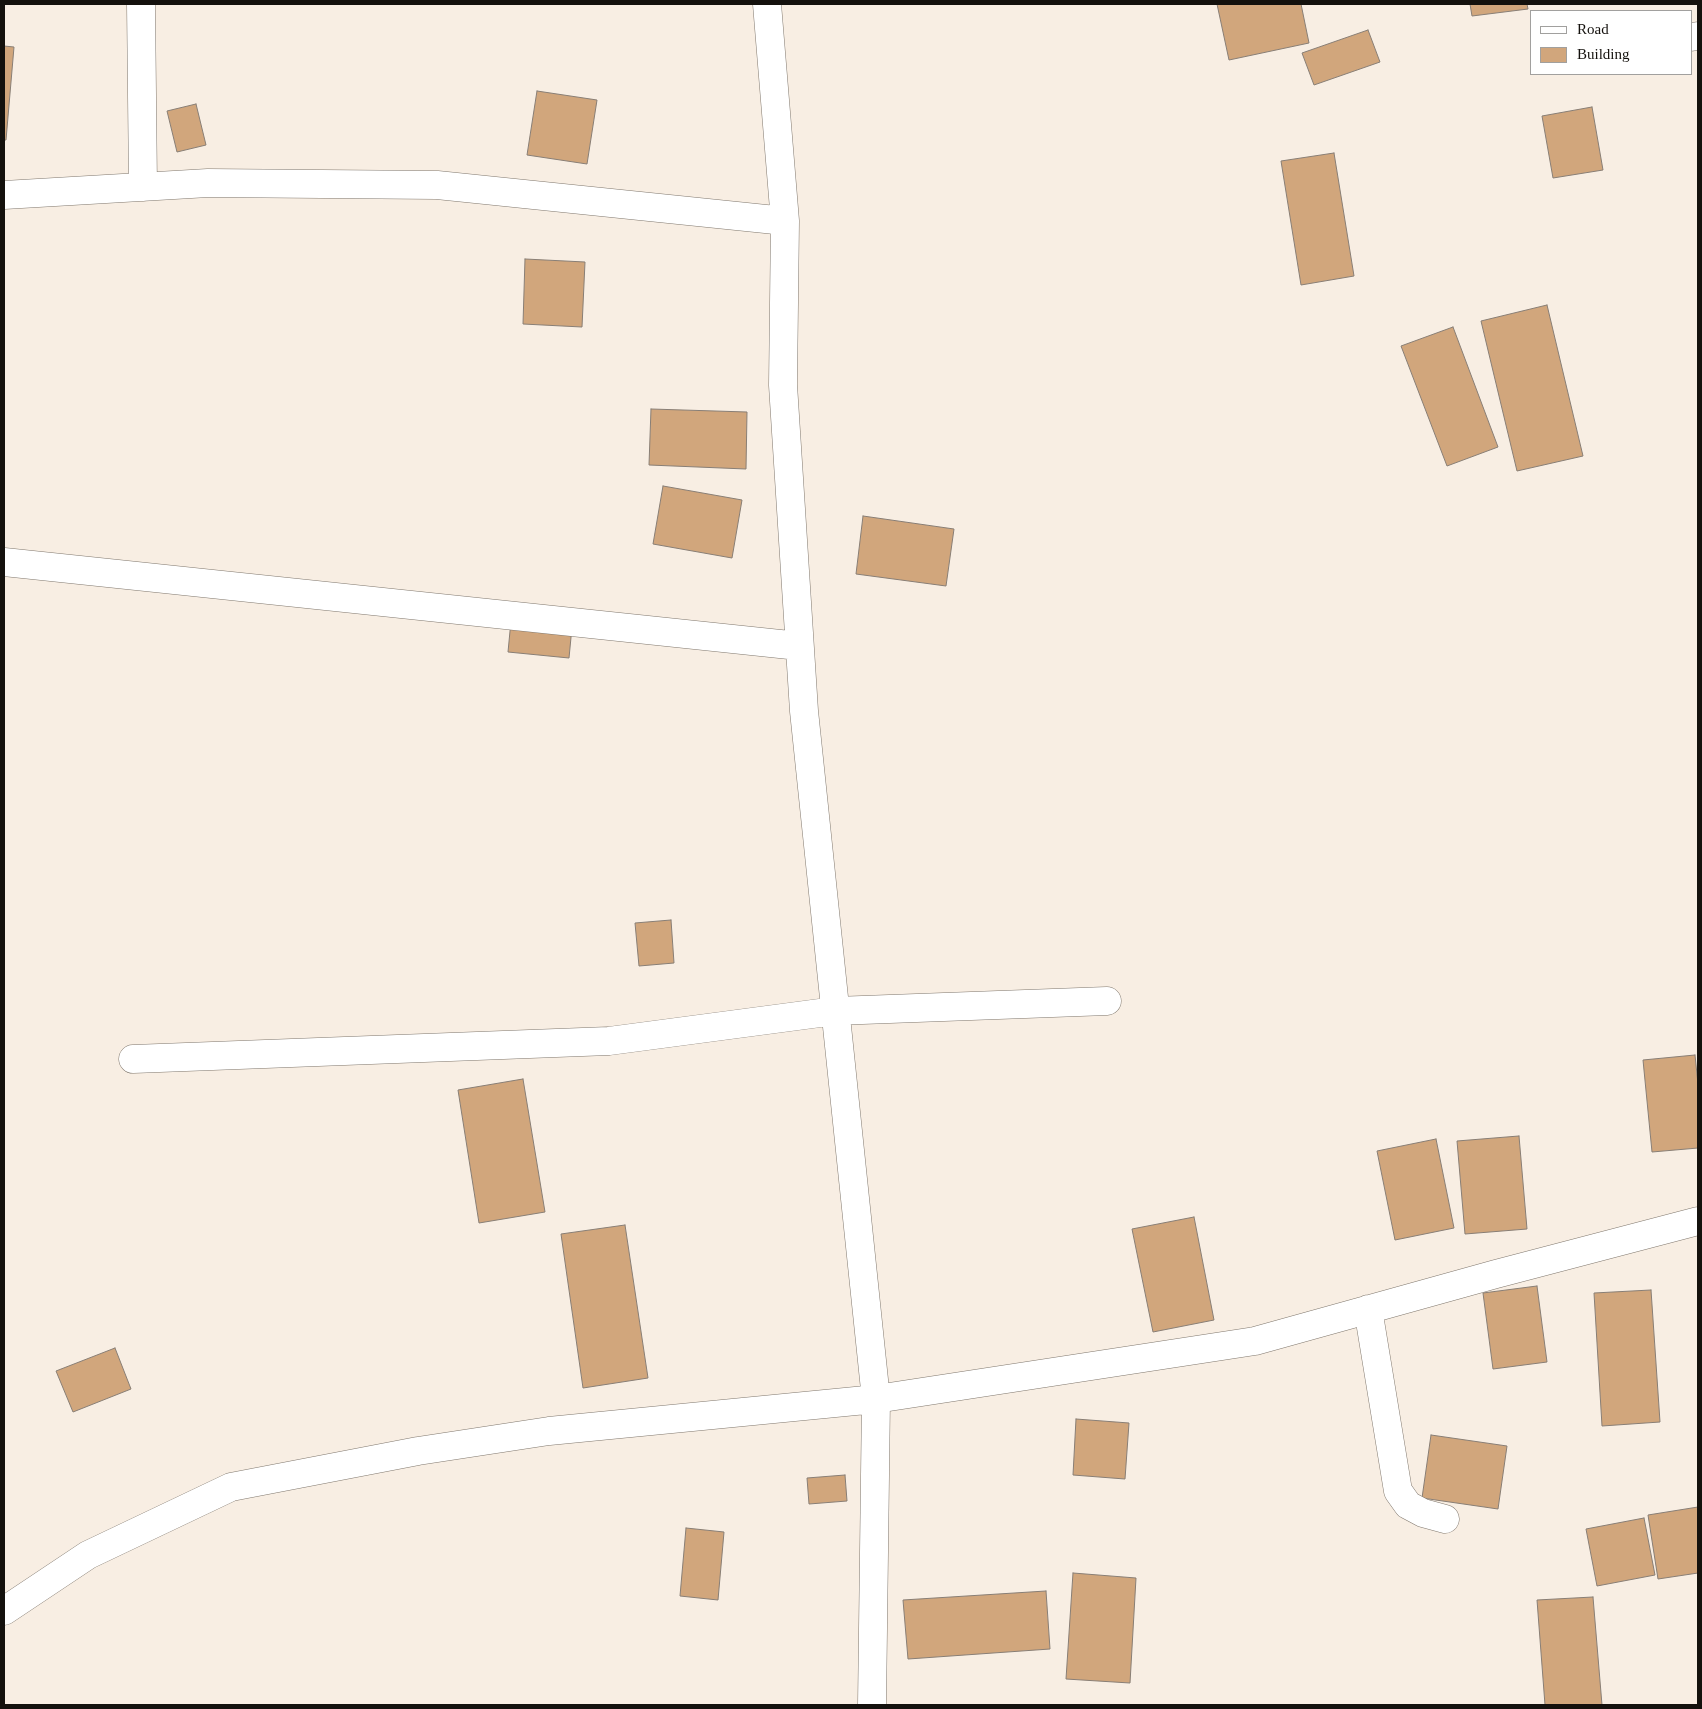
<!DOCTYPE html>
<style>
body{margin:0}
#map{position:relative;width:1702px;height:1709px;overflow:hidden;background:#f8eee3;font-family:"Times New Roman",serif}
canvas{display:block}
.frame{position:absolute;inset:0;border:5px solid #14110d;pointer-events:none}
.legend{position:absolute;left:1530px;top:10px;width:162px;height:65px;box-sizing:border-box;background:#fff;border:1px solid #a1a09e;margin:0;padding:6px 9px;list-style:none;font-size:15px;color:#14110d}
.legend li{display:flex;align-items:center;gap:10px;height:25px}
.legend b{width:25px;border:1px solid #a1a09e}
</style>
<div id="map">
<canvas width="1702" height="1709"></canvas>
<div class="frame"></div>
<ul class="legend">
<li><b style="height:6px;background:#fff"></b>Road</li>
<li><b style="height:14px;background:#d1a67c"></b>Building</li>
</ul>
</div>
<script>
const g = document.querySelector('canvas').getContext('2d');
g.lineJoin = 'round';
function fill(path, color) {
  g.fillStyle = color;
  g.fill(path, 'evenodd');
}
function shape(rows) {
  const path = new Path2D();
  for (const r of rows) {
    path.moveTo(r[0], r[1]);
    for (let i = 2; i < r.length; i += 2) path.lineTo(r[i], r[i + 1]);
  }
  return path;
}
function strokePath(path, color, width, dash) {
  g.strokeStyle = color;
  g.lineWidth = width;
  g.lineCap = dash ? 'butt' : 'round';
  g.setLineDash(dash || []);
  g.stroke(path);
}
const building = shape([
 [1217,4,1301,4,1309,43,1229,60,1217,4],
 [1470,4,1527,4,1528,9,1472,16,1470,4],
 [1368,30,1380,62,1314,85,1302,53,1368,30],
 [4,46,14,47,6,140,4,140,4,46],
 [537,91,597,100,587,164,527,155,537,91],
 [196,104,206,145,177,152,167,111,196,104],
 [1592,107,1603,170,1553,178,1542,116,1592,107],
 [1334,153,1354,276,1301,285,1281,161,1334,153],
 [525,259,585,262,582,327,523,324,525,259],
 [1547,305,1583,456,1517,471,1481,321,1547,305],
 [1453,327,1498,447,1447,466,1401,346,1453,327],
 [651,409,747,412,746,469,649,465,651,409],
 [663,486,742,500,732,558,653,544,663,486],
 [863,516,954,529,946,586,856,574,863,516],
 [511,621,572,627,569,658,508,652,511,621],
 [671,920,674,963,639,966,635,923,671,920],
 [1695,1055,1698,1084,1698,1148,1652,1152,1643,1060,1695,1055],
 [523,1079,545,1212,479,1223,458,1090,523,1079],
 [1519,1136,1527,1229,1465,1234,1457,1141,1519,1136],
 [1436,1139,1454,1228,1395,1240,1377,1151,1436,1139],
 [1194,1217,1214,1320,1153,1332,1132,1229,1194,1217],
 [625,1225,648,1378,583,1388,561,1234,625,1225],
 [1537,1286,1547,1362,1493,1369,1483,1293,1537,1286],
 [1651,1290,1660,1422,1602,1426,1594,1293,1651,1290],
 [115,1348,131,1389,73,1412,56,1371,115,1348],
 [1076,1419,1129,1423,1125,1479,1073,1475,1076,1419],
 [1431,1435,1507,1446,1498,1509,1422,1498,1431,1435],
 [845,1475,847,1501,809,1504,807,1478,845,1475],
 [1698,1507,1698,1573,1658,1579,1648,1515,1698,1507],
 [1644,1518,1655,1575,1597,1586,1586,1529,1644,1518],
 [686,1528,724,1532,718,1600,680,1596,686,1528],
 [1073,1573,1136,1578,1130,1683,1066,1679,1073,1573],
 [1046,1591,1050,1649,908,1659,903,1600,1046,1591],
 [1593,1597,1602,1705,1545,1705,1537,1600,1593,1597]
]);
fill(building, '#d1a67c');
strokePath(building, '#887e75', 1);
const minor = shape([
 [141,4,143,187],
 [767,4,785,221,783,385,804,711,876,1399,872,1705],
 [1691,37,1698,36],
 [4,195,208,183,437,185,785,221],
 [4,562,799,646],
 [133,1059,609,1041,835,1011,1107,1001],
 [1368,1309,1398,1491,1408,1505,1423,1513,1445,1519],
 [4,1611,88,1555,231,1487,418,1451,549,1431,876,1399,1255,1341,1496,1274,1698,1221]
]);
strokePath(minor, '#80786e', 29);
strokePath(minor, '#fff', 28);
</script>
